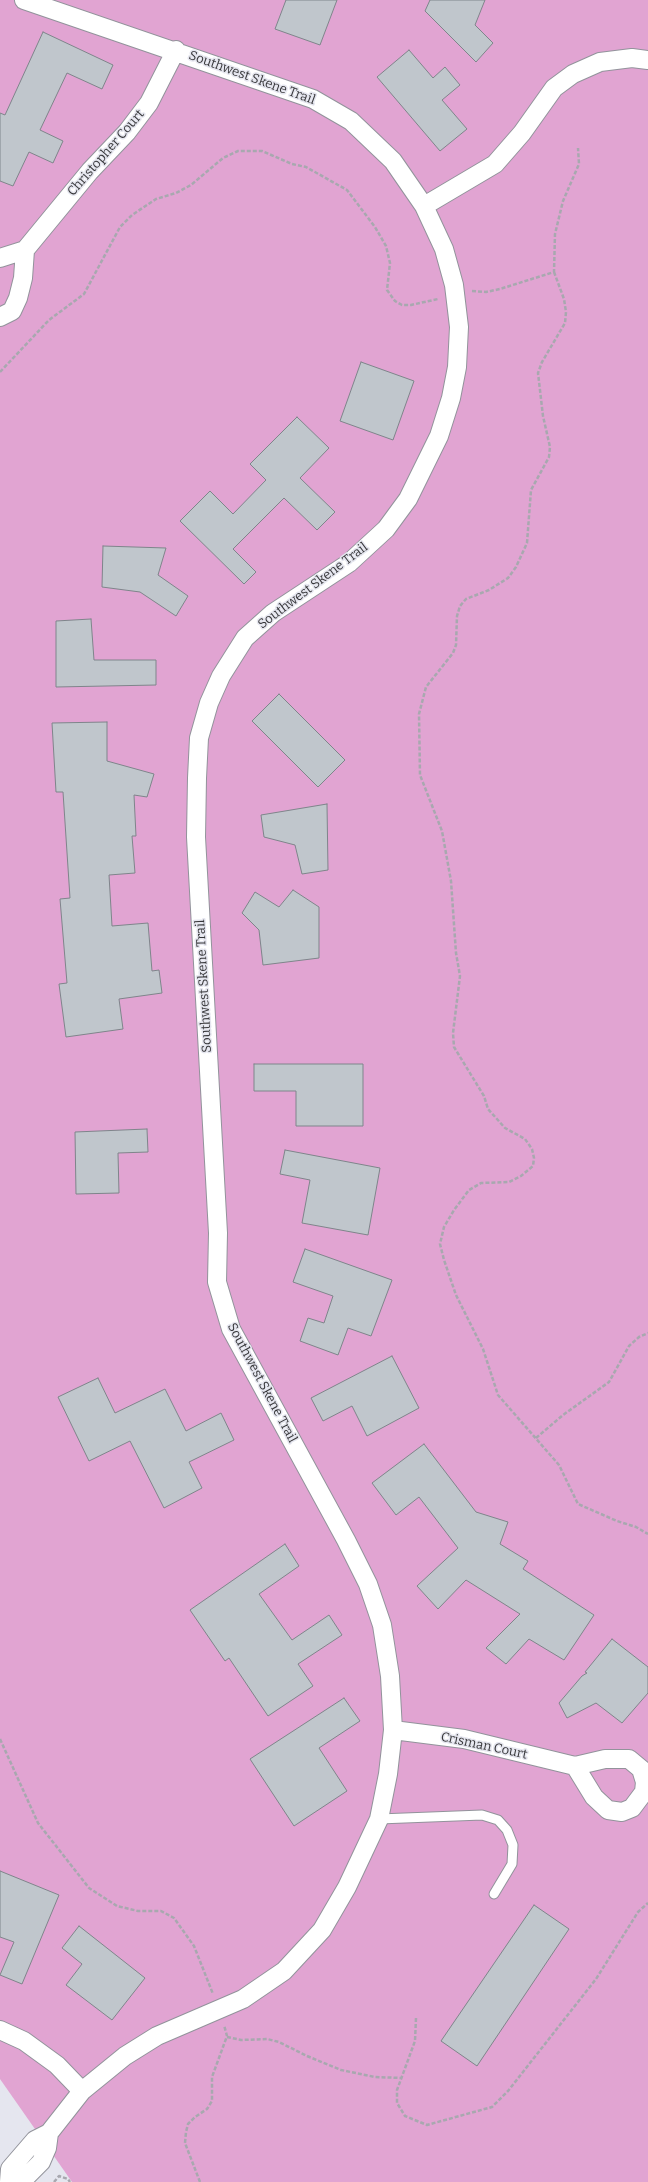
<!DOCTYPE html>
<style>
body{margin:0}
canvas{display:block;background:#e5e6ef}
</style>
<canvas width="648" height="2182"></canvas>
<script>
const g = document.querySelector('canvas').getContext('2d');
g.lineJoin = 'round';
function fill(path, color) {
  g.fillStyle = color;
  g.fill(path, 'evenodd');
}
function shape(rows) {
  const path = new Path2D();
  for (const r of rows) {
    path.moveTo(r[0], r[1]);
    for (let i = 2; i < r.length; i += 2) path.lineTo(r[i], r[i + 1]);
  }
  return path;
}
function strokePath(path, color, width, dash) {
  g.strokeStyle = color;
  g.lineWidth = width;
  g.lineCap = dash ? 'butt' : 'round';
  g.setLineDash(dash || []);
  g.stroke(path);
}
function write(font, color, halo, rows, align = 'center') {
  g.font = font + ' Bitter,serif';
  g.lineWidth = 3;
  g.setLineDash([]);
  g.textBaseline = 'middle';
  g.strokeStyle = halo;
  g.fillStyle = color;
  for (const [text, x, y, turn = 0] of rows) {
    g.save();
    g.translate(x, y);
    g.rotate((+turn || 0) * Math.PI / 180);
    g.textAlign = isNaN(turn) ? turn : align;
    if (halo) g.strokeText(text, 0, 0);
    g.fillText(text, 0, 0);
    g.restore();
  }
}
fill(shape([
 [0,0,648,0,648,2182,72,2182,0,2079]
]), '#e1a4d2');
const building = shape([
 [286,0,337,0,320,45,275,29,286,0],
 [430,0,485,0,475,25,493,43,476,62,425,11,430,0],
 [43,32,113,65,102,89,67,73,40,130,63,141,53,163,29,152,13,186,0,181,0,113,5,115,43,32],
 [409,50,433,78,445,67,460,85,442,100,467,129,440,151,377,77,409,50],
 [361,362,414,381,393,440,340,421,361,362],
 [297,417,329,448,300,478,335,512,317,530,284,498,233,549,256,572,244,584,180,521,210,491,233,514,266,480,250,464,297,417],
 [103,546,166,548,158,575,188,596,176,616,140,592,102,587,103,546],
 [91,619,94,660,156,660,156,685,56,687,56,621,91,619],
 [279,694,345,760,318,787,252,721,279,694],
 [107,722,107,761,154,774,147,797,134,795,136,836,132,836,135,873,109,875,112,926,148,923,152,971,159,970,162,993,119,999,123,1029,66,1037,59,984,67,983,60,899,70,898,63,792,56,792,52,723,107,722],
 [327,804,328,870,302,874,295,845,264,837,261,815,327,804],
 [293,890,319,907,319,958,263,965,259,930,242,913,255,892,279,907,293,890],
 [254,1064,363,1064,363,1126,296,1126,296,1091,254,1091,254,1064],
 [147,1129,148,1152,118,1153,119,1193,76,1194,75,1132,147,1129],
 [285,1150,380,1168,368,1235,302,1223,310,1180,280,1174,285,1150],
 [305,1249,392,1280,371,1336,348,1328,338,1355,300,1341,308,1318,324,1323,333,1296,293,1282,305,1249],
 [392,1356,419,1408,367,1436,352,1406,323,1421,311,1398,392,1356],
 [98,1378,115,1413,165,1389,186,1431,221,1413,234,1440,189,1462,202,1488,164,1508,130,1441,89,1461,58,1397,98,1378],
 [424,1444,476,1512,508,1522,500,1544,528,1561,523,1569,594,1615,564,1660,529,1639,506,1664,486,1648,520,1614,466,1580,438,1609,417,1586,458,1548,419,1497,396,1515,372,1483,424,1444],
 [285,1544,299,1566,259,1594,292,1640,329,1615,342,1635,298,1664,313,1686,268,1716,229,1658,225,1661,190,1610,285,1544],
 [612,1639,648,1667,648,1693,622,1723,596,1703,567,1718,559,1703,582,1676,587,1673,585,1672,612,1639],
 [344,1698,360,1721,319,1748,347,1791,294,1826,250,1759,344,1698],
 [0,1871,59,1895,22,1984,0,1975,14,1942,0,1937,0,1871],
 [534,1905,569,1929,477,2066,441,2041,534,1905],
 [79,1926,145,1978,112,2020,66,1985,82,1964,62,1948,79,1926]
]);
fill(building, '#c0c6cc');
strokePath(building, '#7f858b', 1);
const lane = shape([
 [379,1819,482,1815,498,1820,507,1830,513,1845,512,1864,494,1894]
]);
const street = shape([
 [424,206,495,164,522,133,554,88,573,74,600,62,632,58,648,60],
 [0,258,25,250,90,171,127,132,149,103,176,50],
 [0,317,12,311,18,298,23,278,25,250],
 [393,1730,464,1739,575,1766,605,1759,629,1759,641,1769,645,1782,644,1792,632,1808,622,1812,608,1810,594,1797,575,1766],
 [0,2030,24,2041,57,2065,82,2091],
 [9,2182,10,2169,35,2140,49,2133,82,2091,125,2056,157,2036,243,1999,284,1971,322,1930,347,1887,379,1819,388,1774,393,1730,390,1676,382,1625,368,1584,346,1540,231,1329,217,1282,218,1233,196,837,197,778,199,738,209,703,221,676,245,638,273,613,349,563,386,529,408,499,439,436,451,398,457,367,459,327,454,285,444,249,424,206,393,161,351,121,313,99,24,0],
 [21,2182,41,2162,47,2148,49,2133]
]);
strokePath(lane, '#92939b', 11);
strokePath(street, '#92939b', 20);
strokePath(shape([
 [554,272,564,299,566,312,565,323,542,362,538,373,543,416,550,447,549,457,531,490,527,543,516,567,508,578,489,590,466,599,460,606,457,616,456,645,453,653,426,687,419,714,420,775,442,831,451,881,456,953,460,976,453,1033,454,1047,484,1096,488,1109,505,1128,525,1139,532,1149,534,1158,533,1166,521,1176,509,1182,481,1183,469,1190,454,1210,444,1227,440,1244,444,1260,456,1295,483,1349,498,1395,559,1465,578,1504,617,1521,636,1527,648,1534],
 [472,291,486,292,500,289,554,272,555,234,563,201,579,164,578,148],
 [0,372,49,320,84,294,120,227,132,215,156,199,176,193,191,185,223,158,238,151,262,151,292,164,306,167,347,190,375,227,386,246,390,263,387,290,395,301,402,305,411,305,438,299],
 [536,1438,563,1415,609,1382,629,1346,639,1337,648,1333],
 [0,1739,38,1823,89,1888,117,1906,138,1911,161,1911,174,1918,194,1946,213,1994],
 [416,2018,415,2041,397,2090,397,2103,405,2116,427,2125,492,2107,508,2091,596,1979,638,1912,648,1903],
 [227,2037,241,2040,267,2039,279,2042,307,2056,341,2070,375,2077,402,2078],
 [54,2182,59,2176,68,2179,70,2182],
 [200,2182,185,2143,186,2132,188,2124,195,2117,207,2109,212,2101,212,2077,227,2036,224,2025]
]), '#a8a8af', 2.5, [4, 2]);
strokePath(lane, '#fff', 9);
strokePath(street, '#fff', 18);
write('13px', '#37373a', '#e5e6ef', [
 ["Southwest Skene Trail",252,78,20],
 ["Christopher Court",106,153,-49],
 ["Southwest Skene Trail",313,586,-37],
 ["Southwest Skene Trail",204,986,-93],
 ["Southwest Skene Trail",262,1383,62],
 ["Crisman Court",484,1746,12]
]);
</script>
